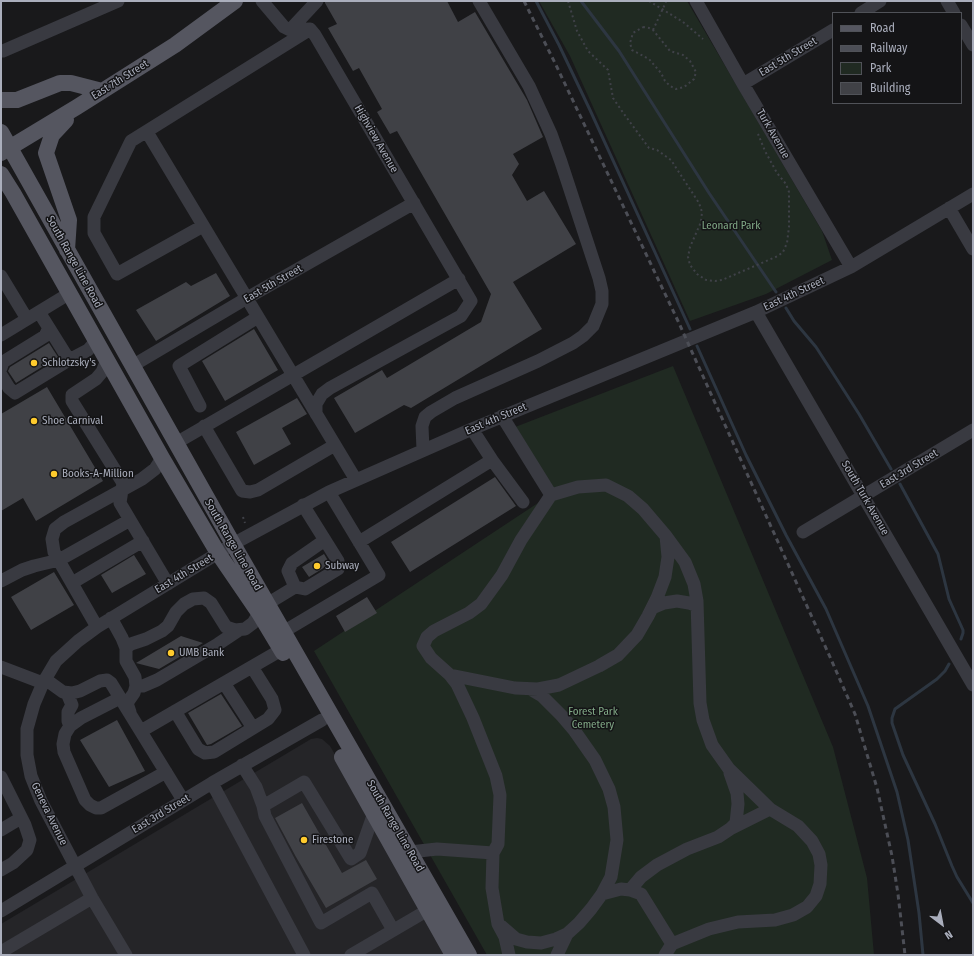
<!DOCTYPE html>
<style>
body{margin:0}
#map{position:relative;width:974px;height:956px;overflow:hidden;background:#19191b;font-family:"Fira Sans Condensed",sans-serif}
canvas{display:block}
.frame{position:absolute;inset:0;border:2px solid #aaaebc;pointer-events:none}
.legend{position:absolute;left:832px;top:12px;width:130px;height:92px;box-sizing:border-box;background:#141416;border:1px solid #505258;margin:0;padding:5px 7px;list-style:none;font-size:12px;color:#aaaebc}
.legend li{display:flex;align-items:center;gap:8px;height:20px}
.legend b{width:20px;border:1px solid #505258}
.north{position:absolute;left:922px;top:904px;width:40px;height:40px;-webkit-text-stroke:3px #141416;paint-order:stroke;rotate:148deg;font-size:11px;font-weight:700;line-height:16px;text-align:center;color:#aaaebc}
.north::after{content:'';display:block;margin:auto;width:14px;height:18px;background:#aaaebc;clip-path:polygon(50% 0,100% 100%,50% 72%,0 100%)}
</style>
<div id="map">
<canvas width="974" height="956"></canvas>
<div class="frame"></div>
<ul class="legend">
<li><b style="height:5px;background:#555660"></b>Road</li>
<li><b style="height:5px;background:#4c4e56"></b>Railway</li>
<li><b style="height:11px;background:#202a22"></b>Park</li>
<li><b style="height:11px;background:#404146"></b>Building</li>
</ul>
<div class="north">N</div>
</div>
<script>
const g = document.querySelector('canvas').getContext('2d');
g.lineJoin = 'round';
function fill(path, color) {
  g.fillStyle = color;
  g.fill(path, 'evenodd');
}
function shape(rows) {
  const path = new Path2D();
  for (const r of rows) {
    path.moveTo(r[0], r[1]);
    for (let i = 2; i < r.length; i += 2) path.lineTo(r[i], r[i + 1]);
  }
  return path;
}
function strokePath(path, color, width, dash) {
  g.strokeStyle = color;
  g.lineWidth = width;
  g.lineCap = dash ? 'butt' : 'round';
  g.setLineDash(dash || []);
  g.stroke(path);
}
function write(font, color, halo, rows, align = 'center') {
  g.font = font + ' "Fira Sans Condensed",sans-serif';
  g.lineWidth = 3;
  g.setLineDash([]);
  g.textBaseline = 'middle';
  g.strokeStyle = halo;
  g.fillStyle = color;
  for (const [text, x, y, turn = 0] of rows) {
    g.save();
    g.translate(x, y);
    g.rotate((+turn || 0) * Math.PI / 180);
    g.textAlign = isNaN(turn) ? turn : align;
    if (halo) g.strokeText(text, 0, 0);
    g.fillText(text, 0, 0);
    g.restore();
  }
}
fill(shape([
 [317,738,322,739,330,746,451,955,1,955,1,924,311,739]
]), '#252528');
fill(shape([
 [539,1,687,1,822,231,832,260,766,294,690,321,570,56],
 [673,366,833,747,867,878,874,955,487,955,314,651,550,495,510,429]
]), '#202a22');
strokePath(shape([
 [536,1,559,45,590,110,690,329],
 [581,1,619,51,709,193,776,292],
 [786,308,794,321,816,347,836,378,859,414,891,469],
 [697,346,746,455,786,535,826,609,868,706,897,792,908,840,919,913,923,955],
 [900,484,938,554,949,599,963,630,963,633,961,639],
 [949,664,945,671,937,679,895,709,892,718,892,723,903,755,935,824,952,866,957,877,973,903]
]), '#2d3641', 3);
fill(shape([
 [325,1,447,1,458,22,475,12,527,100,543,137,513,154,519,164,512,175,527,201,544,191,576,244,513,282,542,329,411,408,404,405,355,433,334,398,382,370,387,378,481,322,491,294,397,131,390,134,377,112,382,109,359,68,353,71,328,28,337,24,325,3],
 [216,273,230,296,156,341,136,310,186,282,191,286],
 [254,329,278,370,225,401,202,361],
 [49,343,58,357,16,383,8,371,10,367],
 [47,387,103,481,36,521,23,498,1,511,1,414],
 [297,398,307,414,282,428,291,444,254,465,236,432],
 [495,477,516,506,410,572,391,542],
 [324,554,330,564,309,577,302,567],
 [134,555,146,574,112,593,101,575],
 [54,572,74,605,31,630,11,597],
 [367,597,377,613,345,632,336,616],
 [181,636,203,643,159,669,136,663],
 [221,694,242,726,211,744,207,745,188,713],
 [117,720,145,771,109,787,80,740],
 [302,803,342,873,366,860,377,879,326,908,296,857,275,818]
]), '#404146');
strokePath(shape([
 [568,1,577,31,588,51,608,70,613,98,624,114,649,148,657,150,671,160,699,203,702,212,701,222,690,247,688,257,690,265,697,274,706,280,715,281,722,280,778,256,783,252,787,243,789,227,789,192,786,184,777,173,765,151,758,134],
 [649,1,683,22,703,39],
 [643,27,649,28,653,30,670,51,683,55,690,61,696,72,694,79,688,84,684,87,676,89,670,86,665,81,661,73,649,59,632,50,630,43,633,33,643,27],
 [653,30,666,2],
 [243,517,245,523]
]), '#3f4148', 2, [2, 3]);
strokePath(shape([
 [262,1,284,27,290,30,310,29,315,35,471,301,461,316,330,388,322,394,316,404,316,414],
 [696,1,743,84,851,267],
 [947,1,954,13],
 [861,13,880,1],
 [961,25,973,45],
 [290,30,317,1],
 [1,51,3,51,118,1],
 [743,84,833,30],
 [147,132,356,480],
 [949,208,973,249],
 [203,226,117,274,94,233,94,217,131,141,309,30],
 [1,276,27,319],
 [756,312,973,685],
 [1,335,70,293],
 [69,360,88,350,96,341],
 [107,360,102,372,96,379,72,395,72,401,123,483,120,503,168,584],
 [132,366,247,298,414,203],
 [1,368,3,362,45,336,49,328],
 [1,375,9,388,15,393,69,360,39,312],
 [200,406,179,366,258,317],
 [502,416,551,495],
 [204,426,242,491,250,492,258,490,335,445],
 [176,443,459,279],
 [423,450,422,426,425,417,431,412,455,398,538,361,573,343,583,336,593,326,602,304,602,291,599,278,561,162,551,134,529,86,479,1],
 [492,460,523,502],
 [803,532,973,430],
 [359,542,492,460,472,429],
 [1,581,22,570,34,566,59,560,130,520],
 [72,583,143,541],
 [295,587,288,571,292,563,325,540],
 [267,604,295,587,305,589,338,569,338,561,303,505],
 [652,608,664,603,677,601,689,603,697,606],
 [111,618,122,638,126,648,126,661,135,677,136,686,134,693,127,703,130,712],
 [97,627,54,552,52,539,55,529,64,522,142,479,155,469,162,458],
 [283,632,379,575,329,492],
 [126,648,131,644,146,639,162,631,168,626,176,612,184,604,193,599,204,598,211,603,226,627,235,630,245,629,253,623,259,613],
 [1,667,43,683],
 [450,675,515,688,538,689,559,685,599,666,618,655,637,635,648,616,657,598,665,577,668,557,666,536],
 [45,679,63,692,72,693,80,691,100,681,107,680,111,683,183,800],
 [224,683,253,728],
 [136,686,143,686,157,680,218,644,239,630],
 [67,693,72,705,68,712,68,721,70,726],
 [120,698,81,718,70,726,65,734,63,744,64,752,85,800,90,805,96,808,101,808,166,772],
 [175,711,198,749,205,753,214,752,268,719,275,710,272,699,252,667],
 [141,731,281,650],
 [242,765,256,787,263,806],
 [1,777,25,825,30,840,27,850,13,863,1,870],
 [212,783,304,955],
 [374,813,360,853,351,859,304,782,263,806,265,816,321,923,372,893,393,930],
 [730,829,770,809],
 [1,830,21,818],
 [410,852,437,849,493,853],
 [630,890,641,877,657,865,687,849,718,837,730,829,736,823,738,804,737,793,730,773],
 [602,894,621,889,630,890,641,894,672,944],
 [1,911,212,783,322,720],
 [501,926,516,939,527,942,541,943,556,939,567,934,579,923,591,909,602,894,611,877,617,840,614,807,609,789,595,760,574,730,562,716,542,696,530,689],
 [1,952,92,898],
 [126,955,92,898,41,801,31,776,27,755,27,729,34,704,43,683,56,661,78,641,97,627,233,544,329,492,472,429,756,312,851,267,973,194],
 [351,955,428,910],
 [509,955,505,937,498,924,492,888,493,853,498,844,500,795,496,776,473,718,457,684,450,675,431,658,423,646,427,637,434,631,469,613,481,604,502,575,521,540,551,495,578,487,606,485,628,496,643,509,666,536,685,562,694,584,697,601,700,703,703,720,712,745,729,769,770,809,798,826,812,841,819,854,821,865,820,884,816,896,807,907,793,915,775,920,738,922,709,929,672,944,665,955],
 [557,955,567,934]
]), '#393a41', 13);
strokePath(shape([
 [1,100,17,100,60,83,71,83,102,91],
 [66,120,52,135,46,153,69,220,67,250],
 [1,132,233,544,469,955],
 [1,153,77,107,175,45,235,1],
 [1,174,13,193,162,458,218,553,259,613,283,653],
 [342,757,453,955]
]), '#555660', 16);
strokePath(shape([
 [524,1,555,63,678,321,830,657,855,714,877,788,892,856,898,894,905,955]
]), '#4c4e56', 3, [5, 4]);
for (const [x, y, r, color] of [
 [34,363,4,"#ffcb2d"],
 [34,421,4,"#ffcb2d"],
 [54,474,4,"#ffcb2d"],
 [317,566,4,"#ffcb2d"],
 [171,653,4,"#ffcb2d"],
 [304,840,4,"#ffcb2d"]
]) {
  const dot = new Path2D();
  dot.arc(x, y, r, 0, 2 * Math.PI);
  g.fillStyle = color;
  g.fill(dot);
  strokePath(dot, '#141416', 1.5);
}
write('11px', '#aaaebc', '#141416', [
 ["East 5th Street",788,57,-31],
 ["East 7th Street",120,80,-32],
 ["Turk Avenue",773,134,60],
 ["Highview Avenue",376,139,60],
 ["South Range Line Road",74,262,61],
 ["East 5th Street",273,284,-30],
 ["East 4th Street",794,294,-25],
 ["East 4th Street",496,419,-23],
 ["East 3rd Street",909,469,-31],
 ["South Turk Avenue",865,498,60],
 ["South Range Line Road",233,545,60],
 ["East 4th Street",184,574,-31],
 ["Geneva Avenue",49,814,64],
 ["East 3rd Street",161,814,-31],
 ["South Range Line Road",395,826,60]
]);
write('11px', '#80a886', '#141416', [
 ["Leonard Park",731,226],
 ["Forest Park",593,712],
 ["Cemetery",593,725]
]);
write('11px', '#aaaebc', '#141416', [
 ["Schlotzsky's",42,363],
 ["Shoe Carnival",42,421],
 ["Books-A-Million",62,474],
 ["Subway",325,566],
 ["UMB Bank",179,653],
 ["Firestone",312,840]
], 'left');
</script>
